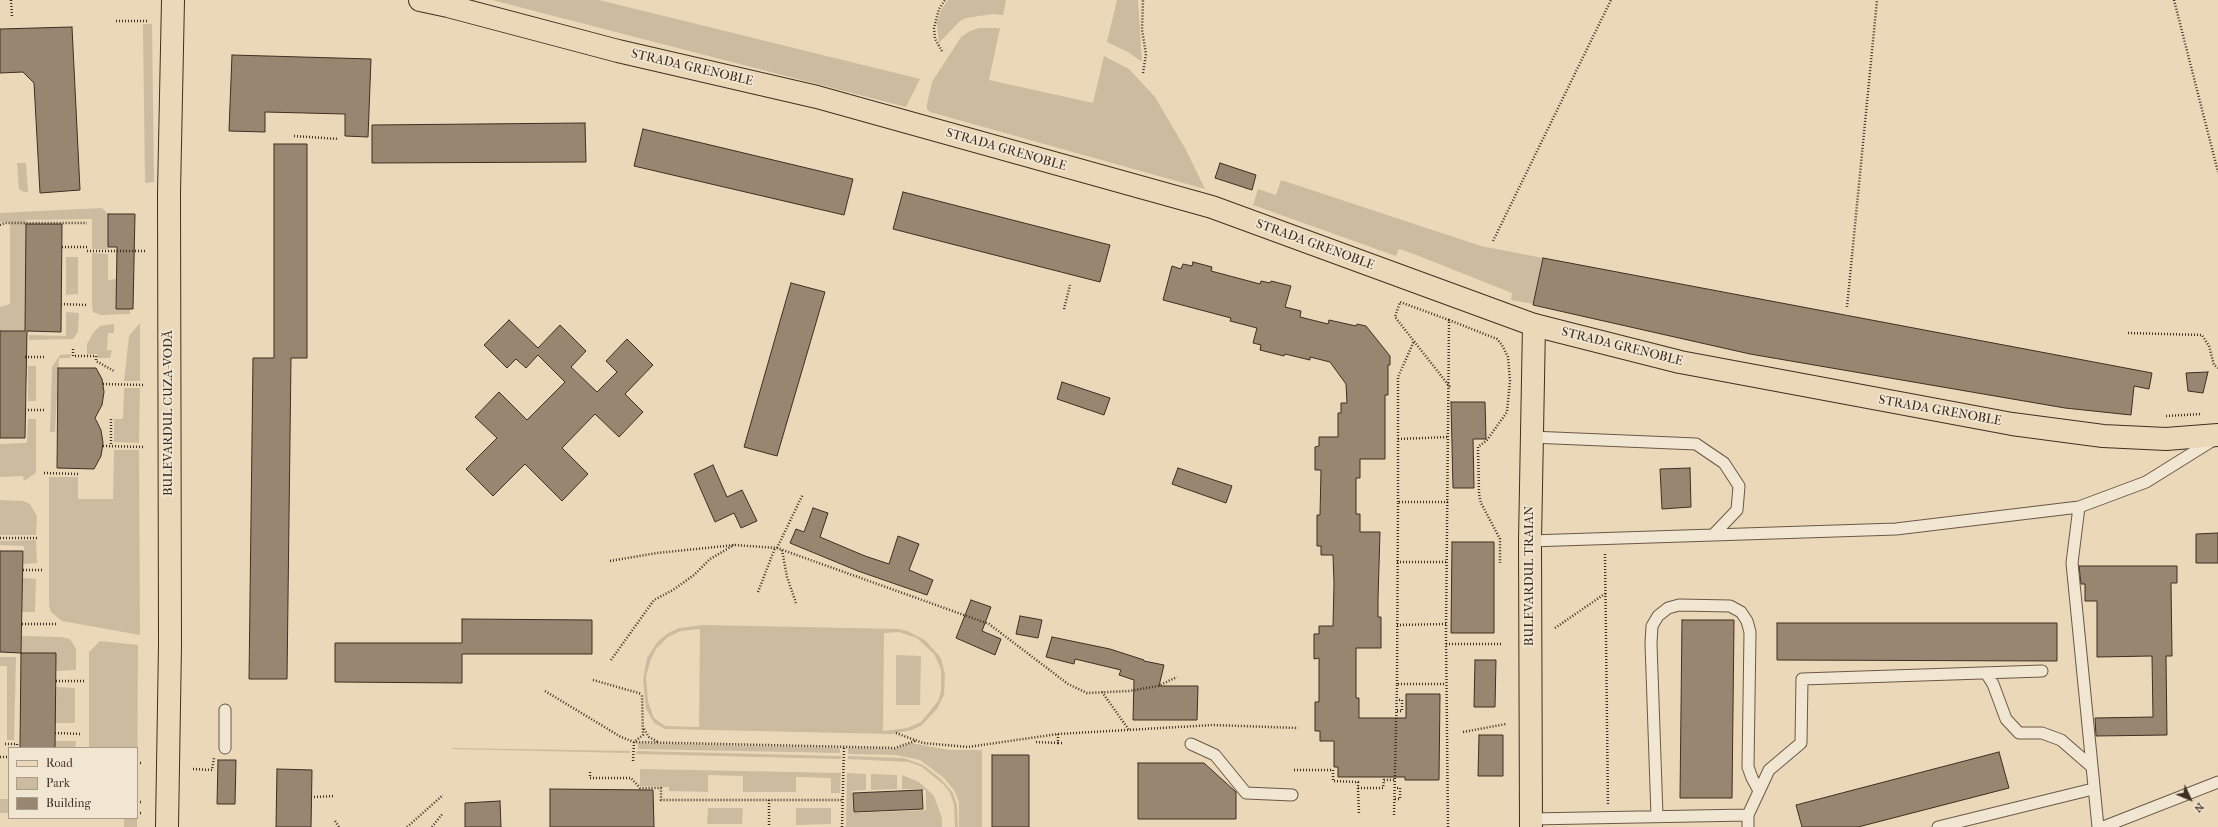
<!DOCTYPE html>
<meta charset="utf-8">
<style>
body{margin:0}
#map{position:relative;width:2218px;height:827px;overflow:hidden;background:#ead8b8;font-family:"IM FELL French Canon",serif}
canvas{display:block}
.legend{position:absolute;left:8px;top:747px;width:130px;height:72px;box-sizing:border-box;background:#f1e6d1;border:1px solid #aa9c8b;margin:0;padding:5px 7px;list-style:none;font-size:12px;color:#402e23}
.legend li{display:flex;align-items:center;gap:8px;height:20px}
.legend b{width:20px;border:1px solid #aa9c8b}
.north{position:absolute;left:2170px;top:779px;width:40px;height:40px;-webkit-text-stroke:3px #f1e6d1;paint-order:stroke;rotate:134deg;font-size:11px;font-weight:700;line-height:16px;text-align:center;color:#402e23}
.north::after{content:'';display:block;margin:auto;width:14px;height:18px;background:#402e23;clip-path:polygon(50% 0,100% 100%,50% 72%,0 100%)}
</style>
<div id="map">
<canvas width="2218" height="827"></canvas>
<ul class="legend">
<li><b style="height:5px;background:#ead8b8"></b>Road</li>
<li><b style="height:11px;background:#cdbb9f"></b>Park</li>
<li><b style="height:11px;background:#988670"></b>Building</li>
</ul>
<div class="north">N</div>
</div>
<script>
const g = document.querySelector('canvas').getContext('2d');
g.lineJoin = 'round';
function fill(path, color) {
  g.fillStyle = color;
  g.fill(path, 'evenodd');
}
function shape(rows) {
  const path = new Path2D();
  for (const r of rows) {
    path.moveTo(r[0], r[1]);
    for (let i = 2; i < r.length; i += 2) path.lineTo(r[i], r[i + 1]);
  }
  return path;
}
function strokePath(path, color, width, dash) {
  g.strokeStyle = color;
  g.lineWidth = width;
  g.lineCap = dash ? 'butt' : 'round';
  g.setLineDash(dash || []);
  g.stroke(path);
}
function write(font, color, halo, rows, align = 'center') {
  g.font = font + ' "IM FELL French Canon",serif';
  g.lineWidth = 3.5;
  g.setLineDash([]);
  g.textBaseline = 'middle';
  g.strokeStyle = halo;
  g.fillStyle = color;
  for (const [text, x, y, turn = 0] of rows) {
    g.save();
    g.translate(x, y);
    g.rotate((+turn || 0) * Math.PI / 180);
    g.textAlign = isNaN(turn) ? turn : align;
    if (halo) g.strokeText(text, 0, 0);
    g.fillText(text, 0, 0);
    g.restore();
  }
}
fill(shape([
 [492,0,599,0,920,79,906,107],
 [948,0,1006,0,1003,15,993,14,966,18,960,21,939,43,937,23,941,10],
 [1117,0,1138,0,1142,62,1128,52,1107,42],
 [143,24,152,24,154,182,145,183],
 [979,28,1000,28,989,80,1093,103,1104,56,1129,69,1155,97,1185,148,1205,189,930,112,927,109,927,104,932,82,961,37,970,31],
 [17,163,26,163,28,192,24,192,19,189],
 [1281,180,1481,246,1543,258,1533,304,1511,300,1512,293,1414,254,1399,249,1396,256,1253,205,1258,189,1276,195],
 [102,208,108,214,108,249,92,249,92,219,26,220,25,331,0,331,0,307,10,304,10,222,0,222,0,213],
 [92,253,108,254,108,280,116,279,116,306,118,309,130,309,130,314,101,315,93,312,92,305],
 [66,257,78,257,78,294,66,295],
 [66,312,79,313,78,332,73,339,29,340,29,335,66,336],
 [140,323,140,381,124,381,129,336],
 [114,324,114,333,108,333,107,350,112,350,110,358,97,358,97,354,87,354,87,344,93,333,100,326],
 [71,354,70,358,59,358,55,432,50,432,52,367,60,355],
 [28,366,36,366,36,401,28,401],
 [124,388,140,388,139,443,114,442,114,419,123,419],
 [28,419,36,419,36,473,24,481,23,476,0,477,0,444,27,443],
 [114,450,139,450,140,635,62,621,51,612,49,606,49,477,78,477,78,499,113,499],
 [0,500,23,501,30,504,37,516,36,535,0,535],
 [36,540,37,563,23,564,24,546,0,545,0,541],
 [23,578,36,579,35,612,22,612],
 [703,625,899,629,907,631,925,640,941,658,945,675,944,695,937,709,922,725,912,730,891,734,665,729,654,723,646,709,643,680,647,658,658,641,670,632,679,628],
 [700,629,699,727,665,726,654,718,648,701,646,676,651,659,656,649,668,637,681,631],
 [899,632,917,638,934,654,941,669,941,691,938,701,921,722,907,728,883,731,884,633],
 [22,636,61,637,70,639,76,649,76,670,56,671,56,653,21,653],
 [100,641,138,645,137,827,124,827,124,818,137,818,137,748,89,748,89,652],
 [896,655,921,656,920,705,896,705],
 [0,657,16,657,14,740,7,740,7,666,0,666],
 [56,687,75,688,75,723,55,723],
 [55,741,76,741,75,748,55,748],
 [638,743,750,746,840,748,840,753,638,749],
 [911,743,949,750,982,750,982,827,959,827,959,802,954,790,944,778,920,760,896,755,848,754,848,748,895,749],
 [452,748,630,751,630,753,452,749],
 [637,751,841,756,841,759,636,754],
 [848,756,904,758,923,765,941,779,953,793,957,805,958,827,955,827,954,805,950,793,944,785,922,767,909,762,848,759],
 [640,769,841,773,840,793,831,793,831,778,796,777,796,792,743,792,743,776,708,775,708,792,669,791,669,787,640,786],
 [847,773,866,774,866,790,852,791,853,813,926,810,926,790,902,789,902,775,919,782,934,796,942,818,942,827,846,827],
 [871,774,897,775,897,789,871,790],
 [0,799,9,799,9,813,0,813],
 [708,808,743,808,742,824,707,824],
 [796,808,831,808,831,824,796,825]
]), '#cdbb9f');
const building = shape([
 [72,27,80,190,40,193,34,83,23,72,0,73,0,29,72,27],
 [232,55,371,59,368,137,345,136,345,114,265,112,265,132,229,131,232,55],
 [585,123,586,162,372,163,372,125,585,123],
 [643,129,853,179,844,215,634,166,643,129],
 [274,144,307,144,307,358,291,358,287,679,249,679,253,358,274,358,274,144],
 [1220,163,1256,175,1252,190,1215,178,1220,163],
 [903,192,1110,245,1100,282,893,229,903,192],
 [108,214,135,214,133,309,116,309,117,247,108,247,108,214],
 [26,224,62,224,61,332,27,331,25,438,0,438,0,331,25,331,26,224],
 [1543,258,2152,373,2149,389,2134,386,2131,415,2065,408,1750,354,1533,305,1543,258],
 [1193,262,1212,267,1211,271,1260,284,1261,281,1270,283,1271,281,1291,286,1285,307,1301,311,1300,317,1328,324,1329,320,1356,326,1357,324,1366,326,1390,356,1390,365,1388,365,1388,395,1385,395,1385,459,1360,459,1360,478,1356,478,1356,514,1360,514,1360,532,1380,532,1378,599,1378,617,1381,617,1381,648,1356,648,1356,698,1359,698,1359,718,1406,718,1406,694,1440,694,1439,780,1405,780,1405,777,1338,777,1338,767,1334,767,1334,741,1320,741,1320,731,1315,731,1315,702,1319,702,1319,658,1314,659,1314,634,1319,634,1319,626,1333,626,1334,583,1333,555,1321,555,1321,546,1317,546,1317,515,1320,515,1321,470,1315,470,1315,447,1319,446,1319,437,1338,437,1338,413,1341,413,1341,403,1347,403,1346,384,1330,362,1310,357,1310,360,1285,354,1284,356,1260,350,1261,345,1253,343,1257,328,1230,321,1231,318,1163,300,1172,266,1181,269,1183,264,1192,266,1193,262],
 [791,283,825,292,777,456,744,447,791,283],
 [509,320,538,348,560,325,586,351,571,367,597,392,617,372,606,361,627,339,653,365,625,394,643,412,619,437,595,414,562,448,588,474,562,501,525,464,493,496,466,469,497,438,475,417,499,392,527,420,565,382,538,355,526,368,516,359,507,368,484,345,509,320],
 [58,368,96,368,102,379,104,392,102,405,95,418,101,430,103,443,101,456,94,469,57,468,58,368],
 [2208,372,2203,393,2188,391,2186,373,2208,372],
 [1062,382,1110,398,1104,415,1057,399,1062,382],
 [1451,402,1485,402,1486,439,1473,439,1474,488,1453,488,1451,402],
 [713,465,727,497,742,490,757,521,741,528,734,513,715,522,694,474,713,465],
 [1178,468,1232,486,1226,503,1172,484,1178,468],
 [1690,468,1691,507,1662,509,1660,469,1690,468],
 [813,508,828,513,820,537,865,556,889,564,898,536,919,544,909,570,933,580,927,595,858,571,790,543,796,529,804,532,813,508],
 [2218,533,2218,563,2196,563,2196,534,2218,533],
 [1452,542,1494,542,1494,633,1451,633,1452,542],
 [0,551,23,551,21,653,0,652,0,551],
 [2079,566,2177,566,2177,583,2171,583,2172,656,2166,656,2167,735,2096,736,2095,718,2153,717,2152,656,2097,657,2097,601,2085,601,2085,584,2081,584,2079,566],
 [971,600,991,607,982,631,1001,639,995,655,956,638,971,600],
 [1020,616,1042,620,1038,638,1016,634,1020,616],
 [462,619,592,620,592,654,462,654,462,683,335,682,335,643,462,643,462,619],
 [1682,620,1734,620,1732,798,1680,798,1682,620],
 [1777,623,2057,623,2057,661,1777,660,1777,623],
 [1052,637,1110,649,1144,660,1144,661,1164,665,1159,686,1198,686,1197,720,1133,720,1134,680,1119,675,1121,670,1075,659,1074,664,1046,657,1052,637],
 [21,653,56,653,55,748,20,748,21,653],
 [1475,660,1496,660,1495,707,1474,707,1475,660],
 [1479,735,1503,735,1503,776,1478,776,1479,735],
 [1999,752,2009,788,1858,827,1802,827,1796,805,1999,752],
 [992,755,1029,755,1029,827,992,827,992,755],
 [218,760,236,760,235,804,217,804,218,760],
 [1138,763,1204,763,1236,792,1236,819,1138,819,1138,763],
 [277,769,312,770,311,827,276,827,277,769],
 [550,789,653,790,654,827,550,827,550,789],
 [922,790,923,809,854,812,853,793,922,790],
 [500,801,501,827,465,827,465,803,500,801]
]);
fill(building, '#988670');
strokePath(building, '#402e23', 1);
const service = shape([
 [1531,437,1696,444,1724,463,1739,486,1737,510,1714,534],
 [2079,507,2072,563,2098,827],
 [1530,541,1896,529,2079,507,2146,482,2215,439],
 [1986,673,1993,684,2006,719,2019,733,2042,733,2061,740,2091,766],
 [225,710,225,748],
 [1191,744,1215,755,1246,793,1292,795],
 [1657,816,1651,643,1652,626,1658,616,1668,608,1679,605,1730,606,1741,612,1747,621,1750,632,1748,767,1752,778,1759,791],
 [1531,819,1748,815],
 [1748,827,1748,815,1769,770,1801,743,1802,679,2042,671],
 [1938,827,2093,789],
 [2103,827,2218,782]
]);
const primary = shape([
 [1534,325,1680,362,2012,424,2103,436,2166,439,2218,435],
 [167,827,170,645,169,193,173,0]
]);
const trunk = shape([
 [420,0,448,6,618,51,817,97,1212,207,1534,325,1530,541,1531,827]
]);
strokePath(service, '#6a5848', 13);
strokePath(primary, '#402e23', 24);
strokePath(trunk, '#402e23', 24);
strokePath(shape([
 [11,0,12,16],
 [2174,0,2218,172],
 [116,21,149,21],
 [942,51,935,39,934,28,939,9,945,0],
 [1143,73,1146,54,1142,30,1143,0],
 [294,136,339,139],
 [0,225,5,223,87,223],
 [1493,241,1611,0],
 [62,247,87,247],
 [87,251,146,251],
 [61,304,87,305],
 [1847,307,1877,0],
 [1064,309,1070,285],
 [1449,320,1400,302,1395,317,1450,387],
 [2128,333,2202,335,2209,346,2214,365,2218,368],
 [73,349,73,356,96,356,96,361,114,371],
 [25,357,46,357],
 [103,384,145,385],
 [25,410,45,410],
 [2166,416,2202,414],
 [111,419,111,446],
 [1398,439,1449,437],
 [103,446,145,447],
 [44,473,78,474],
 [1398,502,1398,377,1414,341],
 [0,538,38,538],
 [777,548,803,494],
 [782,550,787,577,796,603],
 [1605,554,1608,805],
 [610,561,657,553,735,545,777,548,989,624,1068,684,1087,693,1129,691,1158,686,1177,677],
 [1397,562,1447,562],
 [23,570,44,570],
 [758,592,775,548],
 [22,624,57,624],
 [1397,625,1446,624],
 [1555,628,1606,593],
 [1446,644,1503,644],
 [611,660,654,600,673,590,694,575,710,559,734,545],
 [593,680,642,694],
 [56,681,84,681],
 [1397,684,1398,502,1448,502],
 [545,691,621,737,634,742,895,748,915,741],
 [1102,692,1129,730],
 [1397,711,1402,711,1402,700,1397,700],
 [644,729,649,737,658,742],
 [1463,732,1506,724],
 [55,733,82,734],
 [896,733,923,743,968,747,1058,734,1213,725,1298,728],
 [1058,734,1058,743,1063,743],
 [1036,742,1058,743],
 [5,744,17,744,17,748],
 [0,757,9,757],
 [633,761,634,742,643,735,642,694],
 [137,763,143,763],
 [193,769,212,770,214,758],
 [1294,770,1333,770,1333,781,1358,782,1358,788,1383,788,1384,780,1395,780],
 [590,772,590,778,631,778,640,788,661,788,661,800,842,800],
 [1358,788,1359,815],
 [314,797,335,796],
 [1395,799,1400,799,1400,788,1395,788],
 [769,800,769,827],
 [137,802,143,802],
 [137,813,143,813],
 [1394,815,1397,684,1446,684],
 [335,821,339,827],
 [407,827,443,795],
 [432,827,443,813],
 [842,827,844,746],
 [1448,827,1446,635,1449,320,1497,339,1502,345,1508,357,1510,381,1507,412,1487,440,1478,447,1479,494,1481,503,1500,539,1500,563]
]), '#402e23', 2.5, [1, 2]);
strokePath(service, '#f1e6d1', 11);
strokePath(primary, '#ead8b8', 22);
strokePath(trunk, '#ead8b8', 22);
write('13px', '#402e23', '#f1e6d1', [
 ["STRADA GRENOBLE",692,68,13],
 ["STRADA GRENOBLE",1006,150,16],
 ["STRADA GRENOBLE",1315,245,20],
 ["STRADA GRENOBLE",1622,347,14],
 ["STRADA GRENOBLE",1940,411,10],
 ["BULEVARDUL CUZA-VODĂ",169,413,-90],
 ["BULEVARDUL TRAIAN",1530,576,-90]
]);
</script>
